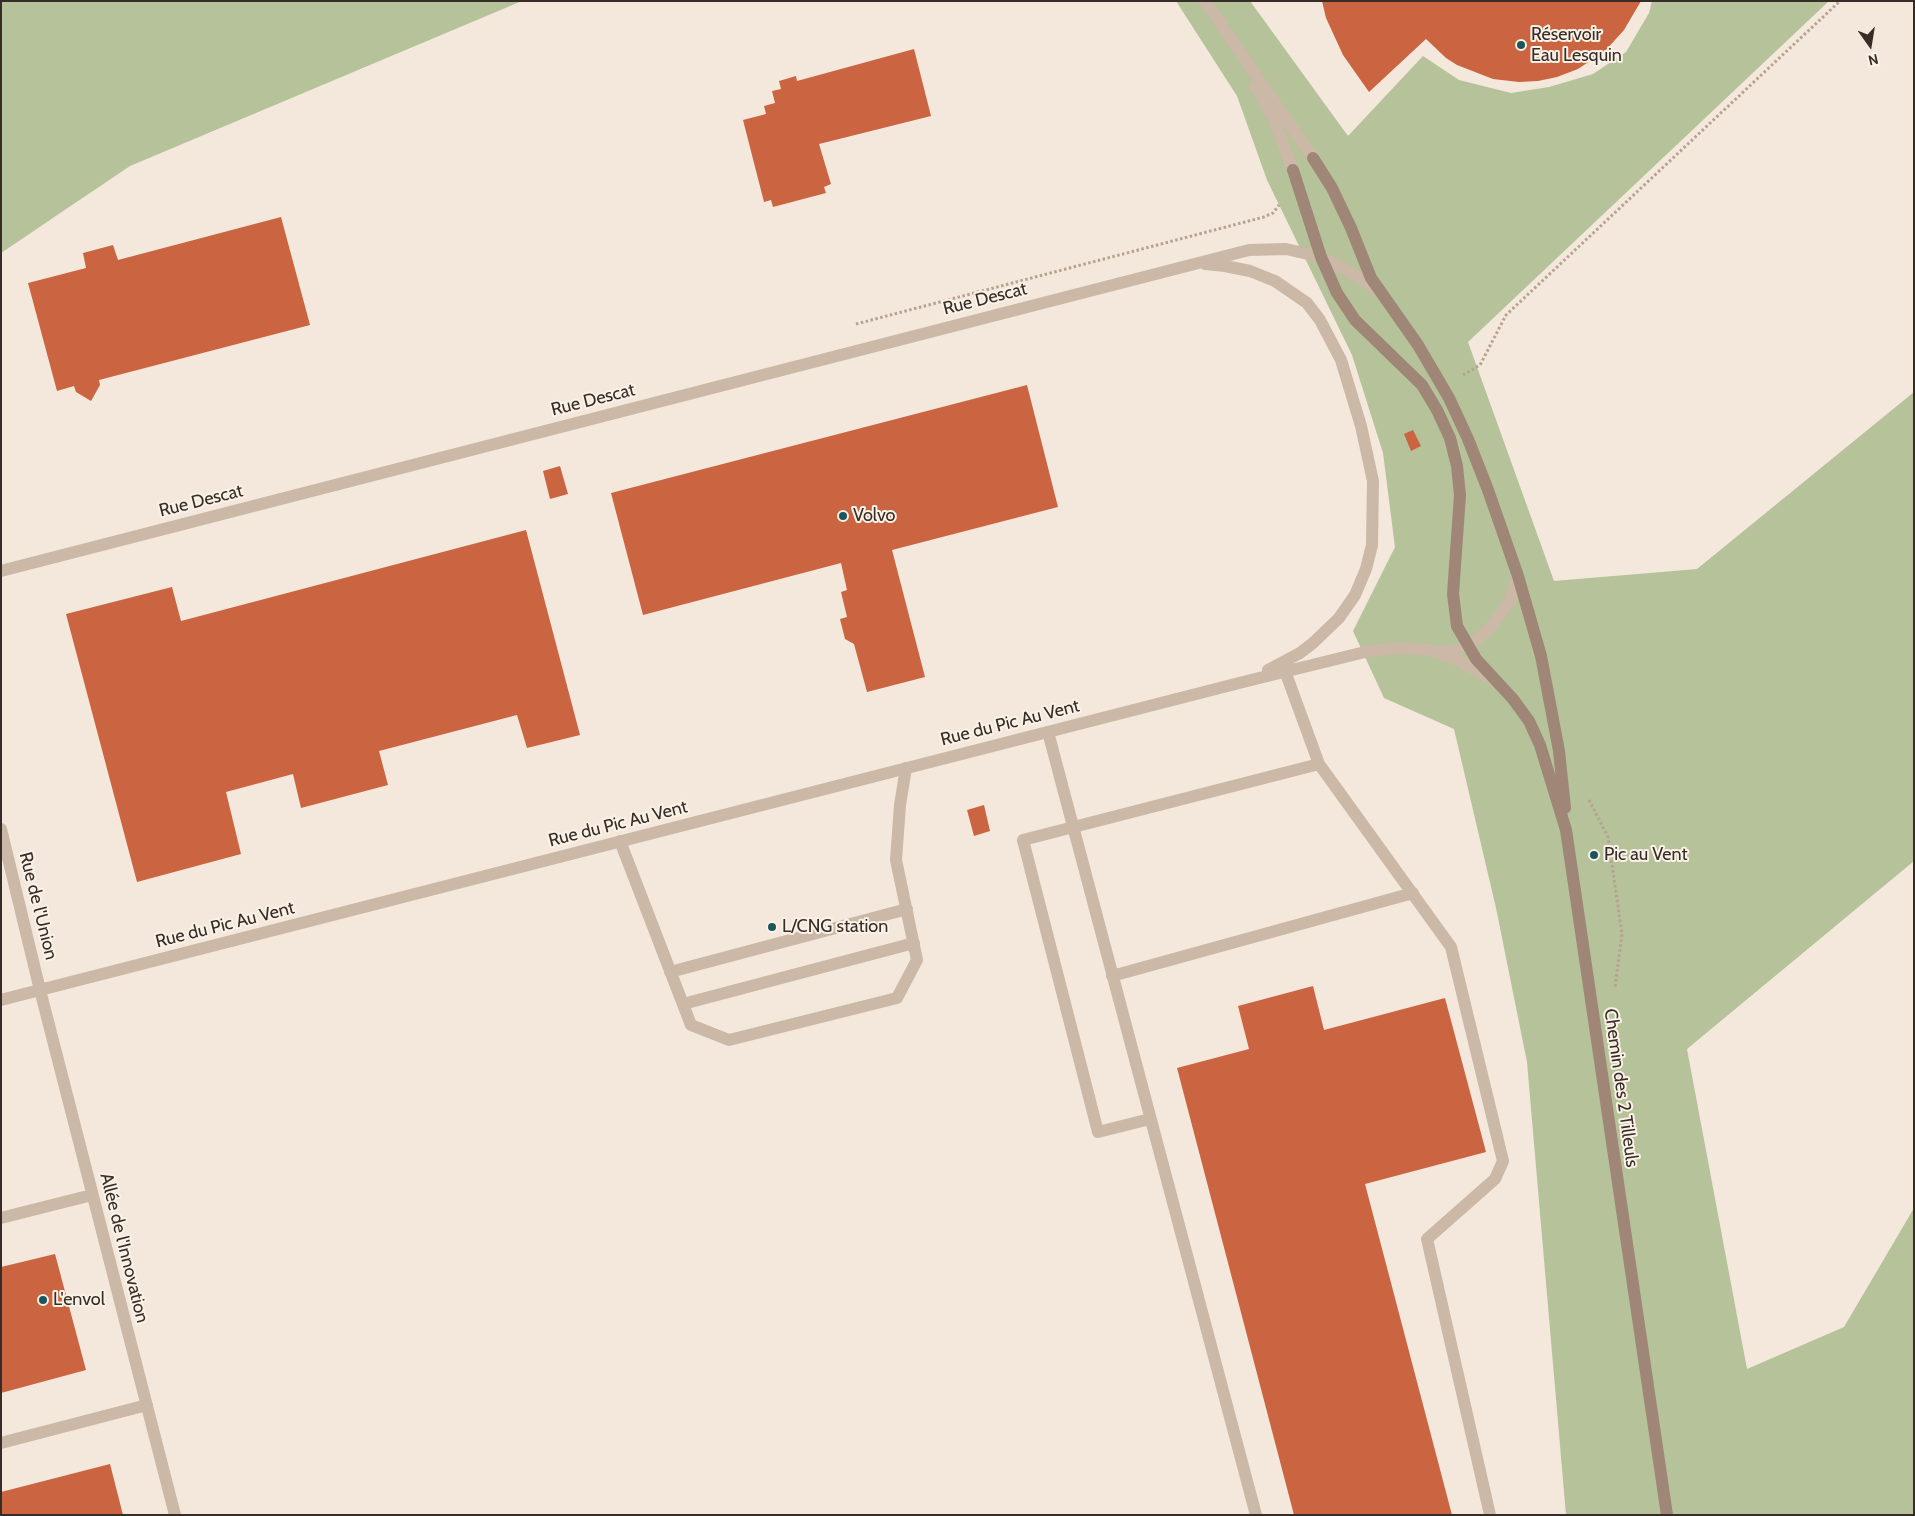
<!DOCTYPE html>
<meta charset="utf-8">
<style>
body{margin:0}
#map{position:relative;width:1915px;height:1516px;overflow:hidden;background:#f3e8db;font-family:Cabin,sans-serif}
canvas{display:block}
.frame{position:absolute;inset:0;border:2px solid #372c27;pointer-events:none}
.north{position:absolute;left:1845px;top:20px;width:50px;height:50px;-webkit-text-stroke:4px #faf2e7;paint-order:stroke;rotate:167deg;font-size:14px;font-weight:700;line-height:20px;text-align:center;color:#372c27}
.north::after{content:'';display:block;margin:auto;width:18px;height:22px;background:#372c27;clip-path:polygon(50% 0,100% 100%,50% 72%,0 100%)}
</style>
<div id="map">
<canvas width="1915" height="1516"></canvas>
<div class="frame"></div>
<div class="north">N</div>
</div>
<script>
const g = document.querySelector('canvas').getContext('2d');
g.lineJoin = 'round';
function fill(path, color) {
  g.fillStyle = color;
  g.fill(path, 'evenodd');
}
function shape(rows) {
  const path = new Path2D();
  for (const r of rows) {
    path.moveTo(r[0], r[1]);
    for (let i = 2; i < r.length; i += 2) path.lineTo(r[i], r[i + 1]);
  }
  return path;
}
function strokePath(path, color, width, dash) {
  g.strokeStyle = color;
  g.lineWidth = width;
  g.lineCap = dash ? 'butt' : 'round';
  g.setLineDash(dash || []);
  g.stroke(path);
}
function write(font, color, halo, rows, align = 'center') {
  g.font = font + ' Cabin,sans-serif';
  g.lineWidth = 4;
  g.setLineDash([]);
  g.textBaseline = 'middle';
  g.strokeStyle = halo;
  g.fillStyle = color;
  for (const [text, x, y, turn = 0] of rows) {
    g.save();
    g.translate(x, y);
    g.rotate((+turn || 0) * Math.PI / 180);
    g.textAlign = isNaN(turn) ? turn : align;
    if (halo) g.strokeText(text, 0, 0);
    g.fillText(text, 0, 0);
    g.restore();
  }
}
fill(shape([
 [1,1,522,1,130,166,1,253],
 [1176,1,1250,1,1348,136,1423,56,1459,80,1511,93,1549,87,1593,74,1626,52,1649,13,1652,1,1829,1,1468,342,1554,581,1697,569,1914,392,1914,861,1687,1049,1747,1369,1844,1327,1914,1208,1914,1515,1566,1515,1527,1062,1496,908,1454,729,1384,698,1353,631,1395,547,1383,453,1352,355,1267,180,1237,96]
]), '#b5c29a');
fill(shape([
 [1322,1,1641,1,1624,30,1605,51,1578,69,1557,77,1538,81,1519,82,1493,79,1457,65,1446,58,1426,39,1369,92,1343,55,1326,18],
 [914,49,931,116,819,144,831,184,824,187,826,193,773,207,771,200,764,202,743,120,766,114,764,106,775,103,772,91,781,89,779,81,796,76,797,81],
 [281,217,310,325,99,380,100,385,91,401,76,392,74,386,57,391,28,283,86,268,83,253,113,245,118,260],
 [1027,385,1058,507,892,550,925,677,867,692,854,644,845,639,840,619,847,617,841,592,847,590,841,563,643,615,611,493],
 [1413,430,1421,446,1411,451,1404,434],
 [560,466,568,494,550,499,543,471],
 [526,530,580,735,527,748,517,715,379,751,388,785,301,808,293,774,226,792,241,854,137,882,66,614,172,587,181,621],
 [984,805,990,831,974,836,967,810],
 [1313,986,1324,1030,1445,998,1486,1152,1365,1184,1452,1515,1294,1515,1177,1068,1249,1049,1238,1006],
 [55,1254,86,1370,1,1393,1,1267],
 [110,1464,123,1515,1,1515,1,1492]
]), '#cb6441');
strokePath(shape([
 [856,324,1264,217,1273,213,1279,205],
 [1463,375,1480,365,1506,315,1840,1],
 [1589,800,1608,837,1622,934,1615,987]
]), '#b7a190', 3, [2.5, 2.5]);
strokePath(shape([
 [1285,671,1319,764,1451,947,1503,1161,1495,1179,1427,1239,1490,1515],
 [1048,732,1256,1515],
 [620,841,691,1025,729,1040,897,998,917,960,896,860,900,805,906,768],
 [670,972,907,909],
 [1112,976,1413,893],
 [40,990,175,1515],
 [683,1004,914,943],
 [1150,1119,1098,1132,1023,840,1319,764],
 [1,1218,92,1195],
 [1,1443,147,1405]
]), '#cbb8a6', 12);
strokePath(shape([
 [1205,1,1313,158],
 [1255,86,1273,117,1293,170],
 [1205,264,1225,266,1250,271,1275,281,1307,303,1320,320,1341,360,1361,426,1373,481,1372,545,1366,569,1355,595,1339,618,1313,643,1300,653,1268,670],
 [1,571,1249,250,1286,249,1321,257,1350,272,1369,284,1377,291],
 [1440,651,1452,651,1460,649,1475,641,1489,629,1510,601,1518,576],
 [1,829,40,990],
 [1,1000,1243,682,1369,651,1397,648,1430,650,1457,660,1495,681]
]), '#cbb8a6', 12);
strokePath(shape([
 [1313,158,1332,188,1351,228,1371,278,1418,345,1449,398,1468,439,1488,490,1518,576,1541,656,1559,751,1565,808],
 [1293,170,1321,257,1337,293,1355,320,1422,385,1437,410,1450,438,1457,466,1460,495,1453,594,1457,626,1476,659,1513,699,1529,721,1540,745,1566,830,1667,1515]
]), '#9f8677', 12);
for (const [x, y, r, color] of [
 [1521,45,5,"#1b565a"],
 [843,516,5,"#1b565a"],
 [1594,855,5,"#1b565a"],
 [772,927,5,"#1b565a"],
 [43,1300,5,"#1b565a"]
]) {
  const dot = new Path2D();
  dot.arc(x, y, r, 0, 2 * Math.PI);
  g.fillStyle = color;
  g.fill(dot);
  strokePath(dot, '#faf2e7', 2);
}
write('18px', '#372c27', '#faf2e7', [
 ["Réservoir",1531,35],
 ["Eau Lesquin",1531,56],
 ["Volvo",853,516],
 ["Pic au Vent",1604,855],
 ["L/CNG station",782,927],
 ["L'envol",53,1300]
], 'left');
write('18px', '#372c27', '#faf2e7', [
 ["Rue Descat",985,299,-14],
 ["Rue Descat",593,400,-14],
 ["Rue Descat",201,501,-14],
 ["Rue du Pic Au Vent",1010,723,-14],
 ["Rue du Pic Au Vent",618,824,-14],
 ["Rue de l'Union",38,906,76],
 ["Rue du Pic Au Vent",225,925,-14],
 ["Chemin des 2 Tilleuls",1621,1088,82],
 ["Allée de l'Innovation",124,1248,76]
]);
</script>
